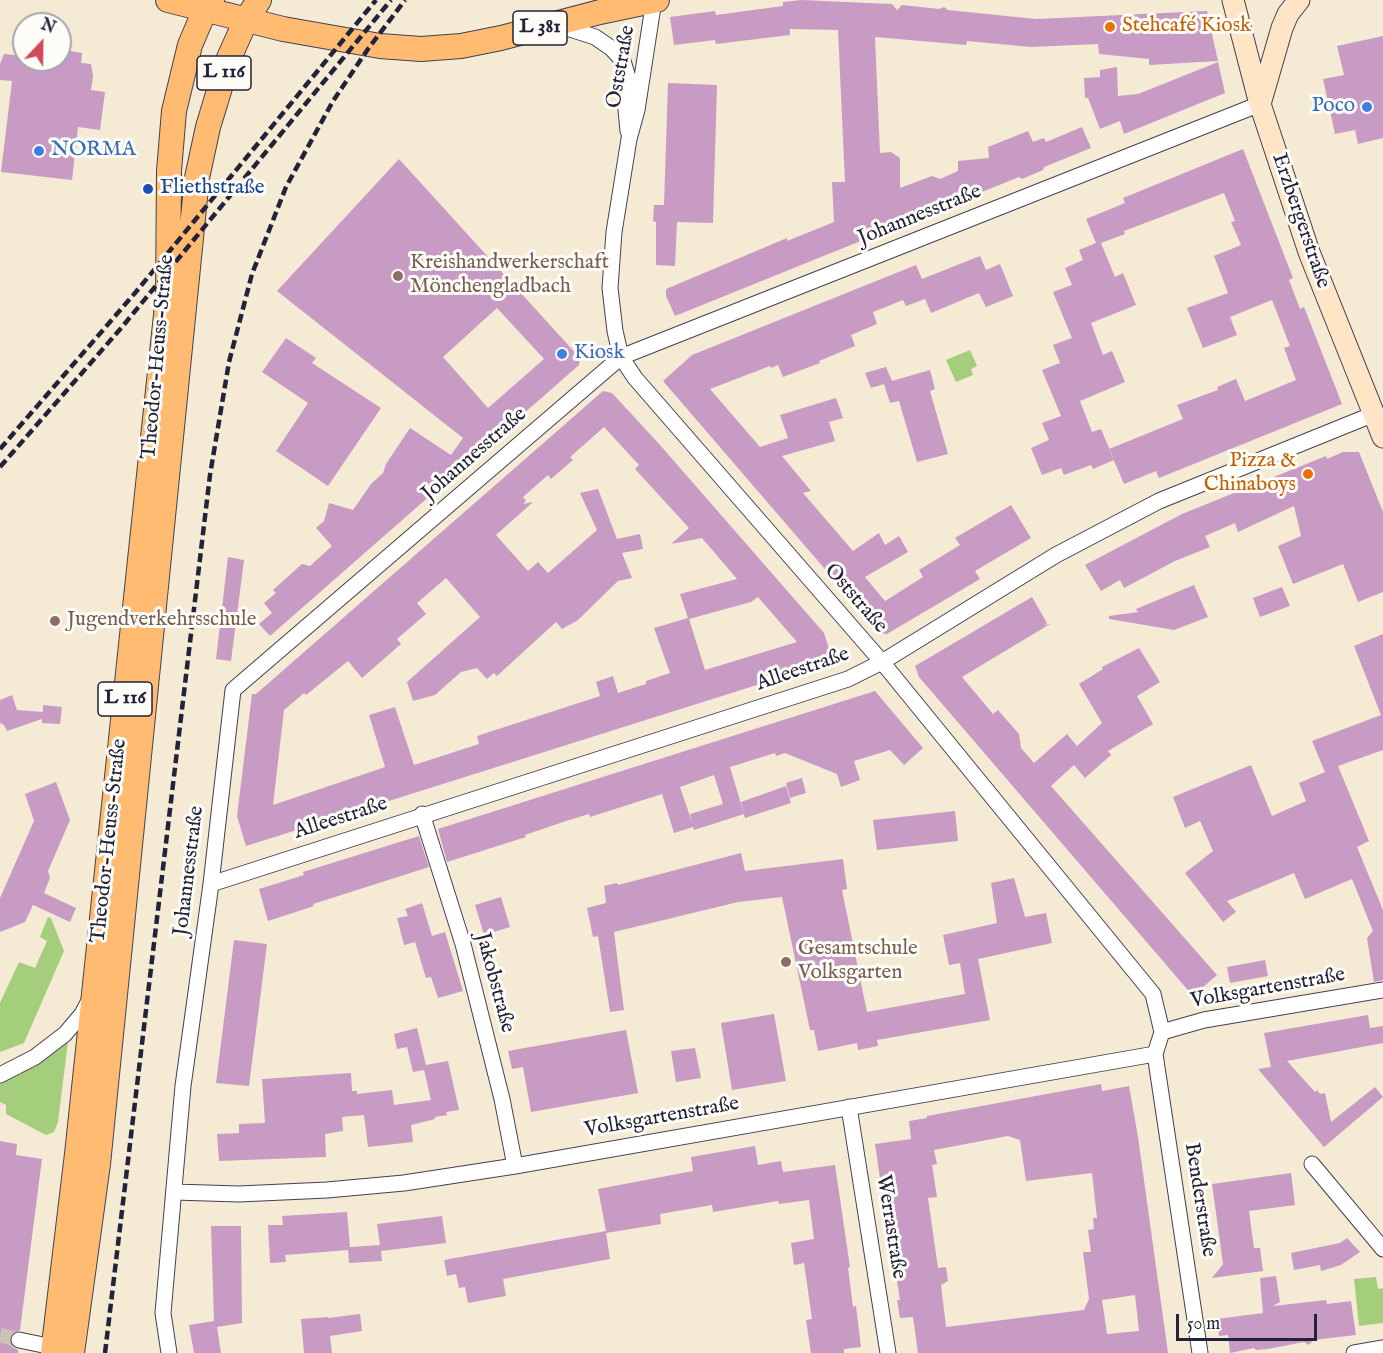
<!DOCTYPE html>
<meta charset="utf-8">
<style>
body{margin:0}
#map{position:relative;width:1383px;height:1353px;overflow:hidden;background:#f5ead4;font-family:"IM FELL English",serif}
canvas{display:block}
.north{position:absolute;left:12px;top:12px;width:60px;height:60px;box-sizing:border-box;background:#fdfcf7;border:2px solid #a5a5ac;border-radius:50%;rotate:22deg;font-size:16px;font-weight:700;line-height:24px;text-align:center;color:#22223b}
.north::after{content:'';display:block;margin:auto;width:21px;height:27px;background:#d1495b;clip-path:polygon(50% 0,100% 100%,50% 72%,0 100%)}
.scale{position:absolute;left:1176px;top:1314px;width:141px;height:27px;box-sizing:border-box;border:3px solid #22223b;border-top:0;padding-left:8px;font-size:18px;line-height:21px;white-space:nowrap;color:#22223b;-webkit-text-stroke:4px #fdfcf7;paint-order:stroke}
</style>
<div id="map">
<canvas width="1383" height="1353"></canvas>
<div class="north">N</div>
<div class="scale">50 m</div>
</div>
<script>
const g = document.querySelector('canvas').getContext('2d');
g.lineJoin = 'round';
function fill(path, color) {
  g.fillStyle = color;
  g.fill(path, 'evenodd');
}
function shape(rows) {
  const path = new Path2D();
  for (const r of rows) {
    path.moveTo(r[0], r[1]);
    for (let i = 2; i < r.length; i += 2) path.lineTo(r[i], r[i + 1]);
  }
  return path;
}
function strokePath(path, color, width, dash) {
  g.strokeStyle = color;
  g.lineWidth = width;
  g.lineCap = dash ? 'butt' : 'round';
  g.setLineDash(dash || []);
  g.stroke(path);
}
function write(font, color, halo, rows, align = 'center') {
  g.font = font + ' "IM FELL English",serif';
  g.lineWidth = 6;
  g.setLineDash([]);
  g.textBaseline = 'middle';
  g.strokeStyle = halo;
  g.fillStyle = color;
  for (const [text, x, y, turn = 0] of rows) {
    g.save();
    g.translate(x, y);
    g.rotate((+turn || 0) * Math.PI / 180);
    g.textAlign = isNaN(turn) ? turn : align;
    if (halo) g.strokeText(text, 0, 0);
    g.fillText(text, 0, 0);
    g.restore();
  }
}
fill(shape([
 [970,350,977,366,971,369,973,375,956,382,946,360],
 [48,917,51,918,64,951,24,1043,0,1052,0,1003,19,962,35,968,47,941,40,937],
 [68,1041,58,1122,54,1132,46,1135,6,1114,6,1105,0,1102,0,1084,20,1074],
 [1376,1277,1378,1289,1383,1288,1383,1323,1359,1326,1354,1279]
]), '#a4ce7b');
fill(shape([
 [801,0,892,4,897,10,902,5,939,9,944,7,948,10,1036,19,1207,11,1218,61,1149,65,1149,59,1099,54,1098,44,1031,47,967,41,966,45,875,37,880,153,891,152,900,158,900,188,932,176,940,179,958,171,958,161,989,158,988,147,1028,131,1033,142,1044,138,1046,142,1082,127,1091,148,1044,167,1043,170,1022,179,1019,177,675,316,666,296,666,289,787,238,787,241,834,222,832,182,845,182,838,30,790,29,790,35,716,44,715,40,674,45,670,17,715,11,716,15,783,6,783,2],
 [1383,36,1383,138,1358,144,1355,130,1335,134,1323,79,1344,75,1337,46],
 [60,49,82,53,81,63,91,64,93,76,91,90,105,92,100,130,78,127,72,180,1,172,12,81,0,80,0,64,4,54,24,56,24,60,60,60],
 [1218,62,1225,93,1124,134,1120,121,1100,129,1088,98,1085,98,1084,78,1100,77,1100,70,1117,67,1118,96,1138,94],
 [668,83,717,85,713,223,677,222,675,266,656,265,656,222,653,221,654,205,664,205],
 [1243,149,1293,278,1289,280,1300,309,1304,307,1342,404,1159,478,1156,471,1124,484,1109,449,1183,419,1177,405,1218,390,1217,387,1236,379,1245,401,1296,380,1284,348,1290,346,1272,300,1230,317,1237,335,1203,348,1187,308,1228,293,1214,256,1241,245,1231,222,1235,221,1224,193,1124,231,1125,234,1101,243,1115,277,1123,273,1136,305,1091,323,1103,355,1112,351,1125,382,1080,401,1092,432,1101,429,1114,460,1093,469,1091,465,1064,475,1061,468,1042,475,1031,448,1049,440,1042,423,1061,416,1042,370,1060,363,1053,345,1072,338,1053,292,1072,285,1065,268,1083,260,1079,250,1096,243,1086,219,1125,203,1123,198],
 [399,159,580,358,579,365,270,636,259,624,272,613,264,603,276,593,273,590,302,564,310,566,332,546,316,528,324,521,329,503,353,510,371,484,383,473,386,464,410,428,451,455,463,438,277,291],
 [497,308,544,359,488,408,443,357],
 [980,256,986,270,1000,264,1013,296,986,307,979,293,931,313,925,299,906,306,903,300,873,312,877,324,851,335,855,346,819,361,820,363,783,377,778,365,771,368,770,366,710,389,760,447,788,438,780,415,836,398,843,418,829,422,835,441,782,456,811,491,803,493,853,551,879,533,885,545,899,536,908,552,865,577,885,601,923,577,919,570,960,545,955,538,1011,505,1031,538,975,571,980,579,887,634,880,633,663,381,692,355,916,265,922,279],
 [286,338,316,358,312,363,381,408,328,486,276,451,308,403,262,372],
 [886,367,892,381,930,370,935,389,930,391,948,454,917,462,899,401,890,403,884,384,871,388,865,373],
 [603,391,612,393,660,445,824,633,833,661,246,846,237,816,252,694,256,694],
 [604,427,639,465,635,469,689,528,671,544,702,538,737,579,680,594,688,618,654,628,670,673,646,681,646,684,618,693,613,676,596,682,600,696,477,736,479,744,414,765,395,707,369,715,385,767,273,805,284,710,304,693,306,695,348,661,362,678,401,644,397,639,426,614,417,603,446,578,480,617,407,682,413,701,435,695,461,672,477,668,487,679,494,673,497,676,556,622,562,629,578,620,618,581,632,578,622,553,643,549,640,534,617,539,598,489,580,493,597,530,548,573,538,562,528,571,496,535,533,502,523,504,526,501,523,497,548,475,551,479,573,460,570,457],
 [758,597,797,642,705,670,689,619,751,602],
 [1343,452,1359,452,1383,512,1383,592,1358,602,1343,564,1293,584,1278,546,1301,536,1294,506,1238,532,1235,523,1205,536,1210,547,1175,561,1124,588,1120,580,1101,591,1085,565,1182,514,1326,456,1327,459],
 [228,557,244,560,231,661,216,659],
 [1194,585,1208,617,1174,630,1109,619,1109,616,1138,612,1136,609],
 [1282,587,1290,606,1260,617,1253,598],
 [1032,597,1047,623,1044,625,1050,624,962,677,993,714,998,710,1019,734,1021,748,1034,763,1067,734,1077,746,1102,723,1079,684,1103,669,1102,667,1139,648,1160,682,1137,696,1153,724,1108,751,1111,755,1085,778,1074,765,1051,786,1217,975,1193,996,919,677,915,666],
 [1383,634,1383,750,1338,766,1369,841,1357,847,1383,910,1383,980,1374,982,1367,938,1373,931,1352,879,1305,899,1294,873,1227,901,1236,912,1223,922,1185,873,1213,851,1200,821,1185,828,1173,797,1251,765,1272,816,1306,801,1299,783,1325,772,1312,741,1381,715,1354,646],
 [875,691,923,748,904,765,890,750,854,761,860,780,841,787,837,774,785,753,776,756,775,753,730,767,744,814,694,830,693,827,674,833,662,794,590,817,589,814,566,821,525,835,526,837,447,862,438,829],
 [714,775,723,804,690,814,692,822,680,787],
 [12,695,17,710,43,712,43,705,62,707,60,724,42,723,42,719,7,731,4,725,0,723,0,700],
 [802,778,806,793,790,798,786,783],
 [56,782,70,820,48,871,50,878,44,893,76,908,70,922,33,905,25,922,0,932,0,898,34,821,25,794],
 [786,786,791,803,745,818,741,802],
 [955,811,958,841,877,850,873,820],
 [419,836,429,867,313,904,314,906,268,921,259,889,304,875,303,872],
 [741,853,745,871,843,859,847,889,842,890,867,1012,965,994,960,963,949,965,943,935,997,923,991,883,1014,878,1025,917,1046,913,1052,943,978,959,990,1020,877,1040,878,1046,858,1050,857,1043,818,1051,814,1030,810,1030,782,897,738,902,614,932,624,1010,610,1012,598,936,593,937,587,908,606,903,604,886,617,883,618,885],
 [501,897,510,927,484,935,475,905],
 [422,903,432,936,445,932,463,991,438,998,431,977,426,978,415,942,404,945,397,918,408,916,405,909],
 [234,940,267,944,249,1086,216,1083],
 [1265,960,1268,976,1230,983,1227,967],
 [774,1014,786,1081,732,1090,721,1023],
 [1368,1015,1370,1028,1383,1026,1383,1043,1287,1061,1315,1092,1317,1090,1320,1094,1325,1093,1331,1122,1375,1087,1383,1097,1324,1147,1258,1069,1271,1067,1264,1033],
 [417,1028,426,1065,448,1061,459,1110,446,1112,447,1115,435,1117,435,1119,411,1125,413,1142,368,1147,364,1115,342,1117,343,1131,325,1134,326,1157,219,1161,217,1134,239,1133,239,1124,265,1123,262,1079,351,1073,352,1091,357,1091,357,1094,392,1090,394,1105,431,1100,424,1070,413,1072,407,1047,397,1049,394,1034],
 [626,1030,638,1093,531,1112,523,1067,512,1069,508,1051],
 [695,1048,701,1078,676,1082,671,1051],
 [1101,1084,1102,1091,1129,1086,1138,1137,1168,1353,918,1353,913,1317,900,1318,897,1300,900,1300,894,1261,892,1261,875,1144,911,1139,909,1121,927,1118,927,1116],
 [1008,1136,1020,1140,1026,1181,1092,1173,1097,1218,1093,1218,1094,1229,1088,1230,1091,1252,1083,1252,1089,1299,1084,1310,946,1327,941,1285,948,1281,946,1267,938,1268,928,1198,937,1197,932,1165,937,1164,934,1150],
 [1135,1295,1139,1331,1107,1334,1102,1300],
 [0,1141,17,1144,16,1155,42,1159,20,1330,12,1333,9,1339,12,1347,18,1350,18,1353,0,1353],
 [755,1146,758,1165,781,1161,783,1172,835,1165,850,1267,848,1268,853,1307,856,1306,861,1347,844,1349,844,1353,811,1353,806,1320,812,1319,804,1263,794,1265,791,1243,814,1239,809,1200,779,1204,778,1201,713,1212,712,1205,660,1214,661,1224,606,1233,610,1259,503,1279,506,1296,468,1303,465,1287,459,1288,456,1274,447,1276,444,1260,606,1231,598,1189,693,1171,691,1157],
 [1291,1173,1295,1205,1249,1211,1254,1248,1260,1248,1263,1271,1212,1278,1223,1264,1212,1184],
 [347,1212,350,1247,380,1245,377,1224,442,1216,446,1243,381,1251,382,1261,349,1263,348,1250,285,1255,286,1262,270,1263,268,1225,283,1225,282,1216],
 [211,1226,241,1226,242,1323,217,1327,221,1353,194,1353,189,1325,214,1321],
 [1347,1238,1360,1252,1341,1265,1321,1271,1320,1265,1294,1270,1291,1253,1340,1243],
 [1276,1276,1280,1302,1273,1306,1326,1300,1327,1304,1351,1301,1356,1335,1313,1340,1309,1345,1304,1342,1268,1349,1256,1350,1254,1348,1230,1353,1228,1335,1219,1336,1217,1319,1263,1313,1260,1278],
 [360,1314,362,1331,330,1336,332,1353,304,1353,301,1319,328,1317,328,1318]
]), '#c89bc5');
strokePath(shape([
 [0,1335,19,1340]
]), '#cbc2b5', 15, [15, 8]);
const minor = shape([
 [654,0,637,110,629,139,614,232,610,288,615,331,621,357,635,378,882,662,1153,994,1162,1032,1155,1054,1200,1353],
 [558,29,570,29,595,37,611,48,623,61,629,81,626,110,628,131],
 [422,814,463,944,502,1099,515,1166],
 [211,884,848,679,882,662,1056,555,1159,501,1374,414],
 [1162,1032,1204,1020,1383,990],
 [0,1075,35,1057,65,1034,82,1014,90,999],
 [849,1107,888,1353],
 [1312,1164,1383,1249],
 [174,1192,239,1194,327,1190,404,1183,515,1166,1155,1054],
 [19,1340,53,1347],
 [169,1353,163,1313,183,1086,211,884,233,690,621,357,1260,104],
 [1354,1353,1383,1348]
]);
const secondary = shape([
 [1233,0,1260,104,1309,252,1383,437],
 [1260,104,1282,28,1288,14,1299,0]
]);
const primary = shape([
 [168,0,283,29,380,46,421,49,461,46,501,38,600,12,657,0],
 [53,1353,77,1154,168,296,169,171,174,111,190,45,205,10,212,0],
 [72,1353,98,1164,197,178,208,127,229,58,246,20,259,0]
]);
strokePath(minor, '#424052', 17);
strokePath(secondary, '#424052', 23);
strokePath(primary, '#424052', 26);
strokePath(minor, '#fff', 15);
strokePath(secondary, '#ffe4c6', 21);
strokePath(primary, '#ffbb71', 24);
strokePath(shape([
 [0,449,135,293,376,0],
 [0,467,122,327,391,0],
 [105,1353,210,475,229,362,252,274,286,187,333,101,368,49,405,0]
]), '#22223b', 4.5, [9, 4.5]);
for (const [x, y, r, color] of [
 [1110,27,6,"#e8710a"],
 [1367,107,6,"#3f7fe0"],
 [39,151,6,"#3f7fe0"],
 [148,189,6,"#1a4fb4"],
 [398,276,6,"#8d6e63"],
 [562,354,6,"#3f7fe0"],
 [1308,474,6,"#e8710a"],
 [55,621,6,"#8d6e63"],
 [786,962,6,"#8d6e63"]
]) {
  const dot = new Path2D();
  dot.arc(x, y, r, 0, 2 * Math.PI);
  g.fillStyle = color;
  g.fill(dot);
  strokePath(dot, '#fdfcf7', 2);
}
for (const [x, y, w] of [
 [540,28,54],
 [224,73,54],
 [125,699,54]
]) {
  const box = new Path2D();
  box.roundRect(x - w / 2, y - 17, w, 34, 4.5);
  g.fillStyle = '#fdfcf7';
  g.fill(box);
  strokePath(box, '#22223b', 1.5);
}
write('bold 20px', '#22223b', null, [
 ["L 381",540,28],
 ["L 116",224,73],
 ["L 116",125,699]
]);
write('21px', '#c56008', '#fdfcf7', [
 ["Stehcafé Kiosk",1122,27],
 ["Pizza &",1296,462,"right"],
 ["Chinaboys",1296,486,"right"]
], 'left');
write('21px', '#22223b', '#fdfcf7', [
 ["Oststraße",622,67,-80],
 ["Johannesstraße",920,216,-22],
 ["Erzbergerstraße",1300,221,71],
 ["Theodor-Heuss-Straße",159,357,-85],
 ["Johannesstraße",475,455,-41],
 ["Oststraße",855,599,49],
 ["Alleestraße",803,670,-19],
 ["Alleestraße",341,819,-18],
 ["Theodor-Heuss-Straße",110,841,-84],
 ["Johannesstraße",190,871,-83],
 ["Jakobstraße",494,983,75],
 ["Volksgartenstraße",1268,989,-10],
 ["Volksgartenstraße",662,1118,-10],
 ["Benderstraße",1199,1200,81],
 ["Werrastraße",890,1227,81]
]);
write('21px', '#366cbe', '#fdfcf7', [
 ["Poco",1355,107,"right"],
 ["NORMA",51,151],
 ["Kiosk",574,354]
], 'left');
write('21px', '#164399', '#fdfcf7', [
 ["Fliethstraße",160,189]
], 'left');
write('21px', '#785e54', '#fdfcf7', [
 ["Kreishandwerkerschaft",410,264],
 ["Mönchengladbach",410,288],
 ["Jugendverkehrsschule",67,621],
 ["Gesamtschule",798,950],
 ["Volksgarten",798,974]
], 'left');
</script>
